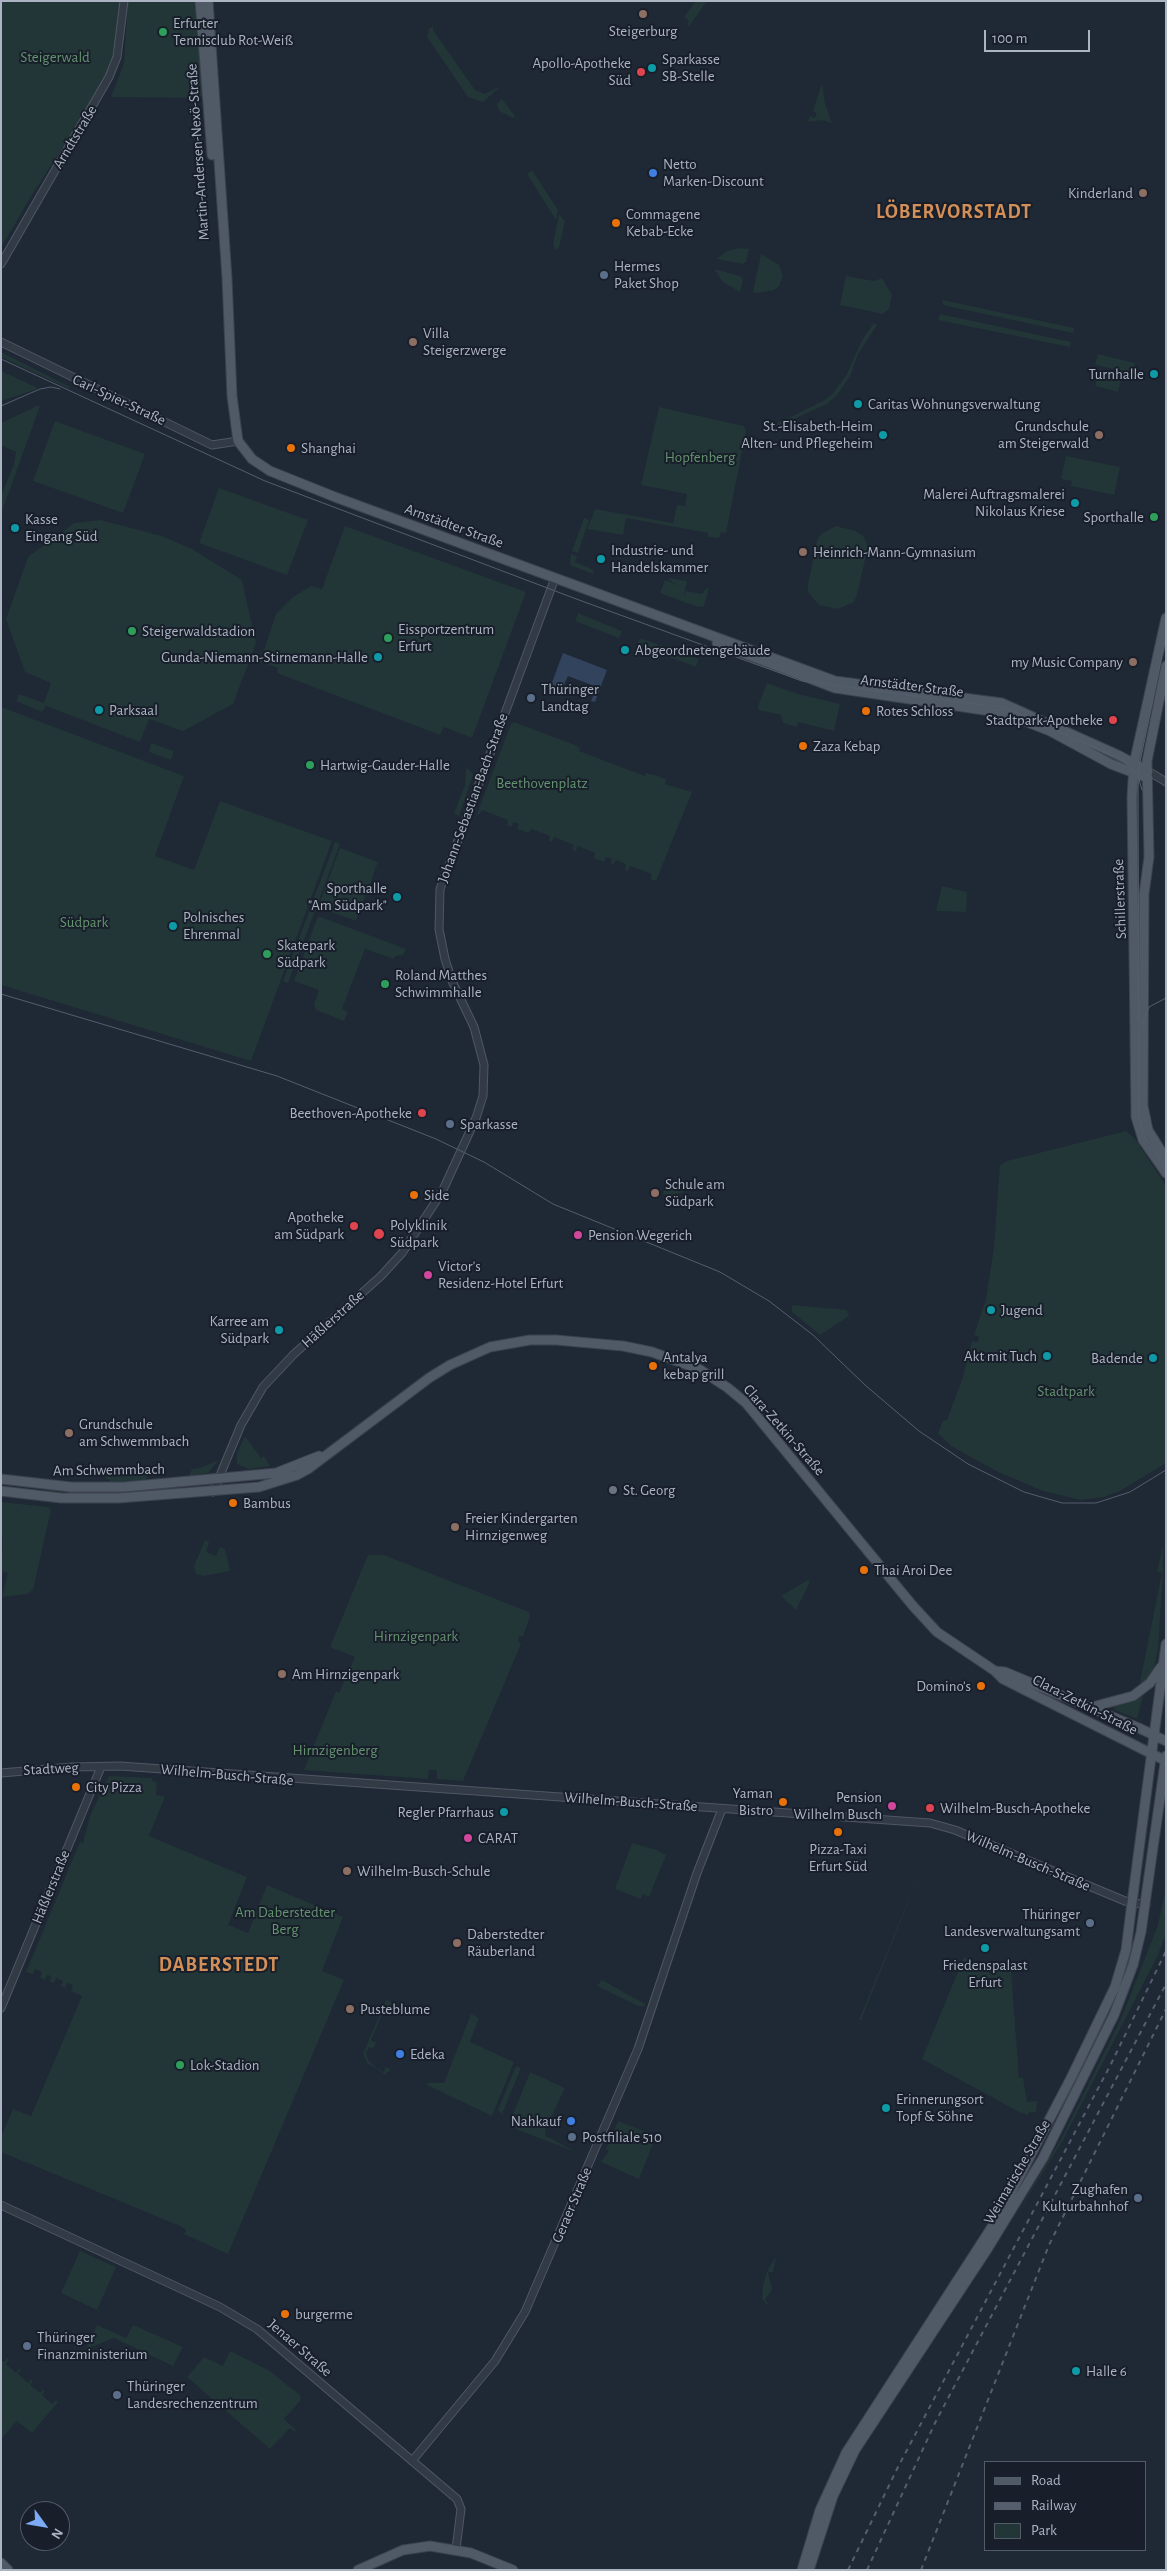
<!DOCTYPE html>
<meta charset="utf-8">
<style>
body{margin:0}
#map{position:relative;width:1167px;height:2571px;overflow:hidden;background:#1f2835;font-family:"Alegreya Sans",sans-serif}
canvas{display:block}
.frame{position:absolute;inset:0;border:2px solid #acb4c3;pointer-events:none}
.legend{position:absolute;left:984px;top:2461px;width:162px;height:90px;box-sizing:border-box;background:#181f2a;border:1px solid #535b67;margin:0;padding:6px 9px;list-style:none;font-size:15px;color:#acb4c3}
.legend li{display:flex;align-items:center;gap:10px;height:25px}
.legend b{width:25px;border:1px solid #535b67}
.north{position:absolute;left:20px;top:2501px;width:50px;height:50px;box-sizing:border-box;background:#181f2a;border:1px solid #535b67;border-radius:50%;rotate:122deg;font-size:14px;font-weight:700;line-height:20px;text-align:center;color:#acb4c3}
.north::after{content:'';display:block;margin:auto;width:18px;height:22px;background:#7caaf7;clip-path:polygon(50% 0,100% 100%,50% 72%,0 100%)}
.scale{position:absolute;left:984px;top:30px;width:106px;height:22px;box-sizing:border-box;border:2px solid #acb4c3;border-top:0;padding-left:6px;font-size:15px;line-height:18px;white-space:nowrap;color:#acb4c3;-webkit-text-stroke:4px #181f2a;paint-order:stroke}
</style>
<div id="map">
<canvas width="1167" height="2571"></canvas>
<div class="frame"></div>
<ul class="legend">
<li><b style="height:6px;background:#505966"></b>Road</li>
<li><b style="height:6px;background:#545e6d"></b>Railway</li>
<li><b style="height:14px;background:#223537"></b>Park</li>
</ul>
<div class="north">N</div>
<div class="scale">100 m</div>
</div>
<script>
const g = document.querySelector('canvas').getContext('2d');
g.lineJoin = 'round';
function fill(path, color) {
  g.fillStyle = color;
  g.fill(path, 'evenodd');
}
function shape(rows) {
  const path = new Path2D();
  for (const r of rows) {
    path.moveTo(r[0], r[1]);
    for (let i = 2; i < r.length; i += 2) path.lineTo(r[i], r[i + 1]);
  }
  return path;
}
function strokePath(path, color, width, dash) {
  g.strokeStyle = color;
  g.lineWidth = width;
  g.lineCap = dash ? 'butt' : 'round';
  g.setLineDash(dash || []);
  g.stroke(path);
}
function write(font, color, halo, rows, align = 'center') {
  g.font = font + ' "Alegreya Sans",sans-serif';
  g.lineWidth = 4;
  g.setLineDash([]);
  g.textBaseline = 'middle';
  g.strokeStyle = halo;
  g.fillStyle = color;
  for (const [text, x, y, turn = 0] of rows) {
    g.save();
    g.translate(x, y);
    g.rotate((+turn || 0) * Math.PI / 180);
    g.textAlign = isNaN(turn) ? turn : align;
    if (halo) g.strokeText(text, 0, 0);
    g.fillText(text, 0, 0);
    g.restore();
  }
}
fill(shape([
 [1,1,121,1,114,57,101,88,30,198,1,248],
 [128,1,197,1,205,98,111,97,124,63],
 [696,1,707,1,689,26,687,25,689,21,684,17],
 [433,26,433,30,475,90,485,94,501,86,483,102,468,97,427,37,429,29],
 [822,83,825,104,832,123,822,120,808,122,810,116,814,118,817,114,813,111],
 [502,99,515,116,513,118,499,111,497,104],
 [532,170,558,210,556,220,527,174],
 [559,214,565,221,559,248,555,250,553,245],
 [739,248,749,249,746,262,743,264,716,259,727,251],
 [761,254,779,265,783,277,779,286,774,290,758,293,753,292],
 [714,269,740,276,743,279,740,292,723,282],
 [846,276,874,281,882,278,892,295,889,309,883,314,840,305],
 [942,300,1074,328,1073,333,943,305],
 [940,314,1071,342,1070,347,938,320],
 [874,323,877,325,858,354,850,376,837,395,827,404,768,431,768,428,825,400,834,392,847,374,862,340],
 [1,352,70,387,69,389,1,357],
 [1098,354,1135,363,1133,373,1095,365],
 [1099,369,1122,375,1118,392,1095,386],
 [1,371,36,387,37,389,1,401],
 [37,406,40,406,1,514,1,496,14,464,16,452,1,445,1,423],
 [659,407,744,426,746,431,726,533,721,532,719,538,708,537,708,533,626,518,623,535,587,529,595,509,673,523,677,505,685,506,687,494,641,485],
 [55,421,145,454,123,513,33,481],
 [1066,456,1120,467,1114,495,1071,486,1072,481,1061,479],
 [219,488,308,520,287,575,199,543],
 [584,518,589,520,578,553,572,551],
 [100,520,162,536,192,549,242,580,256,643,233,704,183,731,149,719,140,742,46,706,42,712,16,701,19,694,44,703,51,683,25,672,6,619,28,557,74,523],
 [345,526,526,592,472,738,444,727,440,735,277,673,278,668,260,662,276,614,293,597,311,586,322,589],
 [836,526,855,531,863,536,867,543,867,551,857,595,854,602,838,609,819,605,808,592,808,585,817,540,821,534],
 [571,554,577,556,575,562,594,570,593,574,570,565],
 [669,578,687,581,684,597,686,591,703,594,704,590,709,588,704,606,698,607,660,593,665,580,680,586,669,580],
 [578,613,622,631,619,638,575,621],
 [640,638,699,659,696,667,637,645],
 [767,683,798,694,840,704,834,731,798,722,797,727,783,723,781,715,759,710,758,706],
 [1,707,184,776,155,856,194,870,220,801,332,841,251,1061,1,985],
 [514,722,575,745,580,748,579,751,645,776,646,773,654,775,666,779,665,784,692,792,656,881,650,879,652,874,630,866,628,871,625,870,626,864,616,860,613,865,611,864,612,859,606,857,604,862,594,858,595,853,578,846,576,851,572,850,574,845,554,837,552,842,549,841,550,836,531,829,529,833,517,829,519,824,514,822,511,827,507,825,508,820,482,810,479,815,477,814,511,724],
 [151,743,174,751,171,760,149,752],
 [466,768,471,771,473,775,459,816,454,814,465,785],
 [335,842,340,844,288,983,283,981],
 [340,848,378,862,356,921,318,907],
 [942,886,967,892,966,912,936,911],
 [318,916,406,949,403,955,395,956,394,959,365,949,342,1009,348,1012,344,1021,316,1010,314,1005,319,990,294,981],
 [1126,1131,1135,1139,1166,1186,1166,1463,1120,1491,1104,1497,1081,1500,1043,1491,998,1472,951,1446,938,1433,943,1421,947,1420,963,1377,972,1341,978,1342,979,1337,974,1335,986,1299,994,1247,1000,1165,1007,1161],
 [667,1181,688,1181,684,1192,670,1196,663,1194],
 [792,1305,847,1310,849,1316,820,1335,792,1312],
 [245,1436,261,1458,264,1456,270,1466,249,1469,237,1464,237,1453],
 [219,1460,208,1473,189,1476,192,1469,200,1468],
 [150,1473,145,1481,111,1482,105,1477],
 [46,1488,144,1489,144,1491,89,1494,46,1492],
 [1,1502,48,1507,51,1510,33,1590,27,1594,2,1597,8,1573,1,1571,3,1538,1,1538],
 [205,1540,209,1542,206,1552,216,1556,220,1547,225,1549,230,1571,203,1576,196,1574,194,1566],
 [1163,1546,1163,1573,1158,1648,1154,1670,1142,1686,1140,1682,1162,1573,1157,1572],
 [368,1555,384,1555,529,1612,530,1617,523,1636,519,1636,518,1640,521,1644,463,1781,437,1779,437,1770,429,1770,428,1779,304,1770,336,1691,339,1693,355,1657,330,1647],
 [808,1580,810,1582,796,1610,781,1596],
 [1143,1696,1137,1719,1115,1710,1113,1707],
 [109,1776,152,1778,152,1781,157,1782,156,1795,164,1796,164,1799,149,1836,247,1877,228,1925,248,1933,267,1885,343,1917,322,1971,344,1980,228,2254,184,2234,186,2230,180,2226,1,2152,1,2137,13,2109,31,2116,82,1996,71,1991,73,1985,67,1983,65,1988,61,1986,63,1981,56,1978,54,1983,50,1982,51,1976,47,1975,45,1980,40,1978,42,1972,35,1969,33,1974,26,1972,80,1842,83,1843,90,1816],
 [632,1843,657,1850,666,1855,649,1897,643,1894,641,1899,615,1889],
 [929,1851,861,2020,859,2020],
 [1166,1887,1166,1934,1158,1955,1063,2140,1003,2237,1061,2139,1121,2019,1158,1925],
 [964,1957,993,1975,1001,1964,1011,1970,1019,2078,1023,2077,1027,2102,1037,2101,1036,2112,1029,2112,1028,2115,1021,2113,922,2059],
 [602,1980,645,2004,645,2006,638,2006,597,1986],
 [386,2000,391,2001,392,2004,390,2008,385,2007,371,2040,376,2043,373,2049,369,2047,366,2053,368,2060,375,2067,384,2072,386,2067,391,2070,386,2073,388,2076,367,2063,363,2054],
 [471,2014,479,2018,470,2042,514,2062,492,2116,427,2085,428,2083,444,2083],
 [516,2066,521,2068,502,2114,498,2110],
 [530,2072,565,2088,545,2130,546,2136,576,2152,518,2130,510,2122],
 [618,2121,656,2136,639,2179,601,2162,609,2151,606,2149],
 [80,2251,116,2267,97,2310,61,2293],
 [776,2257,773,2272,768,2272,772,2290,765,2299,768,2304,766,2304,762,2298,763,2286,766,2275,769,2267],
 [97,2325,126,2338,133,2325,183,2347,173,2366,114,2338,86,2349],
 [230,2351,270,2371,301,2396,300,2401,284,2419,296,2430,295,2432,290,2428,270,2449,187,2377,204,2357,223,2366],
 [7,2358,9,2360,6,2364,16,2373,19,2369,21,2370,18,2374,28,2383,31,2379,33,2381,30,2385,40,2393,43,2390,45,2391,42,2395,52,2404,56,2400,58,2402,32,2433,17,2421,1,2439,1,2360,4,2362]
]), '#223537');
fill(shape([
 [563,653,607,670,595,702,591,701,597,687,568,676,564,684,571,687,569,692,551,685]
]), '#32435d');
const minor = shape([
 [1,264,109,77,117,57,124,1],
 [1,342,212,445,238,441],
 [1148,771,1166,782],
 [213,1492,241,1425,263,1387,294,1354,381,1276,402,1253,442,1192,476,1118,483,1096,484,1065,474,1027,452,981,445,959,439,929,440,889,555,578],
 [1,1773,72,1767,120,1766,930,1823,955,1830,1125,1901,1146,1905],
 [1,2008,101,1767],
 [1,2205,220,2307,257,2329,457,2499,461,2509,456,2549],
 [412,2461,495,2361,525,2312,638,2049,697,1873,722,1809]
]);
const major = shape([
 [200,1,212,155],
 [208,1,227,278,232,396,238,441,252,459,270,471,335,497,835,681,1002,703,1118,755,1148,771],
 [1166,618,1134,764,1132,797,1136,1117,1143,1140,1166,1173],
 [717,643,835,688,1004,713,1050,731,1111,764,1148,778],
 [1166,666,1147,761,1149,857,1144,894,1143,1106,1148,1130,1166,1159],
 [1,1479,71,1487,124,1487,276,1473,319,1456],
 [1,1491,61,1498,119,1498,259,1487,297,1475,308,1469,429,1378,450,1365,490,1347,530,1340,556,1340,623,1346,652,1352,699,1369,728,1388,746,1403,913,1606,937,1632,995,1671,1003,1679,1166,1761],
 [995,1671,1005,1672,1139,1728,1166,1741],
 [1092,1707,1133,1696,1150,1683,1161,1667],
 [1,2563,8,2570],
 [358,2570,403,2550,430,2546,471,2553,513,2570],
 [802,2570,820,2510,846,2453,999,2216,1072,2076,1115,1987,1126,1950,1130,1918,1166,1644],
 [809,2570,833,2496,855,2450,988,2248,1043,2158,1114,2015,1133,1965,1141,1932,1166,1756]
]);
strokePath(minor, '#505764', 9);
strokePath(major, '#3c434f', 11);
strokePath(minor, '#323a46', 7);
strokePath(major, '#505966', 9);
strokePath(shape([
 [1,359,265,481,579,600,802,681,1006,708,1123,760,1138,776,1142,790],
 [1,406,40,389,51,387,60,389],
 [1166,636,1139,767,1138,789,1139,1117,1144,1134,1166,1168],
 [1,994,277,1076,436,1139,484,1162,553,1204,720,1272,769,1301,813,1335,865,1385,919,1431,968,1464,1024,1492,1062,1503,1096,1503,1130,1492,1166,1470],
 [1142,1025,1149,1007,1166,998]
]), '#545e6d', 1);
strokePath(shape([
 [848,2570,898,2467,1111,2064,1166,1951],
 [867,2570,935,2423,1166,1984],
 [921,2570,1049,2245,1166,2009]
]), '#545e6d', 2, [5, 5]);
for (const [x, y, r, color] of [
 [643,14,5,"#8d6e63"],
 [163,32,5,"#2e9e5b"],
 [652,68,5,"#0f9aa8"],
 [641,72,5,"#e0444e"],
 [653,173,5,"#3f7fe0"],
 [1143,193,5,"#8d6e63"],
 [616,223,5,"#e8710a"],
 [604,275,5,"#5c6f8a"],
 [413,342,5,"#8d6e63"],
 [1154,374,5,"#0f9aa8"],
 [858,404,5,"#0f9aa8"],
 [883,435,5,"#0f9aa8"],
 [1099,435,5,"#8d6e63"],
 [291,448,5,"#e8710a"],
 [1075,503,5,"#0f9aa8"],
 [1154,517,5,"#2e9e5b"],
 [15,528,5,"#0f9aa8"],
 [803,552,5,"#8d6e63"],
 [601,559,5,"#0f9aa8"],
 [132,631,5,"#2e9e5b"],
 [388,638,5,"#2e9e5b"],
 [625,650,5,"#0f9aa8"],
 [378,657,5,"#0f9aa8"],
 [1133,662,5,"#8d6e63"],
 [531,698,5,"#5c6f8a"],
 [99,710,5,"#0f9aa8"],
 [866,711,5,"#e8710a"],
 [1113,720,5,"#e0444e"],
 [803,746,5,"#e8710a"],
 [310,765,5,"#2e9e5b"],
 [397,897,5,"#0f9aa8"],
 [173,926,5,"#0f9aa8"],
 [267,954,5,"#2e9e5b"],
 [385,984,5,"#2e9e5b"],
 [422,1113,5,"#e0444e"],
 [450,1124,5,"#5c6f8a"],
 [655,1193,5,"#8d6e63"],
 [414,1195,5,"#e8710a"],
 [354,1226,5,"#e0444e"],
 [379,1234,6,"#e0444e"],
 [578,1235,5,"#d1479c"],
 [428,1275,5,"#d1479c"],
 [991,1310,5,"#0f9aa8"],
 [279,1330,5,"#0f9aa8"],
 [1047,1356,5,"#0f9aa8"],
 [1153,1358,5,"#0f9aa8"],
 [653,1366,5,"#e8710a"],
 [69,1433,5,"#8d6e63"],
 [613,1490,5,"#6b7280"],
 [233,1503,5,"#e8710a"],
 [455,1527,5,"#8d6e63"],
 [864,1570,5,"#e8710a"],
 [282,1674,5,"#8d6e63"],
 [981,1686,5,"#e8710a"],
 [76,1787,5,"#e8710a"],
 [783,1802,5,"#e8710a"],
 [892,1806,5,"#d1479c"],
 [930,1808,5,"#e0444e"],
 [504,1812,5,"#0f9aa8"],
 [838,1832,5,"#e8710a"],
 [468,1838,5,"#d1479c"],
 [347,1871,5,"#8d6e63"],
 [1090,1923,5,"#5c6f8a"],
 [457,1943,5,"#8d6e63"],
 [985,1948,5,"#0f9aa8"],
 [350,2009,5,"#8d6e63"],
 [400,2054,5,"#3f7fe0"],
 [180,2065,5,"#2e9e5b"],
 [886,2108,5,"#0f9aa8"],
 [571,2121,5,"#3f7fe0"],
 [572,2137,5,"#5c6f8a"],
 [1138,2198,5,"#5c6f8a"],
 [285,2314,5,"#e8710a"],
 [27,2346,5,"#5c6f8a"],
 [1076,2371,5,"#0f9aa8"],
 [117,2395,5,"#5c6f8a"]
]) {
  const dot = new Path2D();
  dot.arc(x, y, r, 0, 2 * Math.PI);
  g.fillStyle = color;
  g.fill(dot);
  strokePath(dot, '#181f2a', 2);
}
write('15px', '#acb4c3', '#181f2a', [
 ["Erfurter",173,23],
 ["Tennisclub Rot-Weiß",173,40],
 ["Steigerburg",643,31,"center"],
 ["Sparkasse",662,59],
 ["SB-Stelle",662,76],
 ["Apollo-Apotheke",631,63,"right"],
 ["Süd",631,80,"right"],
 ["Netto",663,164],
 ["Marken-Discount",663,181],
 ["Kinderland",1133,193,"right"],
 ["Commagene",626,214],
 ["Kebab-Ecke",626,231],
 ["Hermes",614,266],
 ["Paket Shop",614,283],
 ["Villa",423,333],
 ["Steigerzwerge",423,350],
 ["Turnhalle",1144,374,"right"],
 ["Caritas Wohnungsverwaltung",868,404],
 ["St.-Elisabeth-Heim",873,426,"right"],
 ["Alten- und Pflegeheim",873,443,"right"],
 ["Grundschule",1089,426,"right"],
 ["am Steigerwald",1089,443,"right"],
 ["Shanghai",301,448],
 ["Malerei Auftragsmalerei",1065,494,"right"],
 ["Nikolaus Kriese",1065,511,"right"],
 ["Sporthalle",1144,517,"right"],
 ["Kasse",25,519],
 ["Eingang Süd",25,536],
 ["Industrie- und",611,550],
 ["Handelskammer",611,567],
 ["Heinrich-Mann-Gymnasium",813,552],
 ["Eissportzentrum",398,629],
 ["Erfurt",398,646],
 ["Steigerwaldstadion",142,631],
 ["Abgeordnetengebäude",635,650],
 ["Gunda-Niemann-Stirnemann-Halle",368,657,"right"],
 ["my Music Company",1123,662,"right"],
 ["Thüringer",541,689],
 ["Landtag",541,706],
 ["Parksaal",109,710],
 ["Rotes Schloss",876,711],
 ["Stadtpark-Apotheke",1103,720,"right"],
 ["Zaza Kebap",813,746],
 ["Hartwig-Gauder-Halle",320,765],
 ["Sporthalle",387,888,"right"],
 ["\"Am Südpark\"",387,905,"right"],
 ["Polnisches",183,917],
 ["Ehrenmal",183,934],
 ["Skatepark",277,945],
 ["Südpark",277,962],
 ["Roland Matthes",395,975],
 ["Schwimmhalle",395,992],
 ["Beethoven-Apotheke",412,1113,"right"],
 ["Sparkasse",460,1124],
 ["Schule am",665,1184],
 ["Südpark",665,1201],
 ["Side",424,1195],
 ["Apotheke",344,1217,"right"],
 ["am Südpark",344,1234,"right"],
 ["Polyklinik",390,1225],
 ["Südpark",390,1242],
 ["Pension Wegerich",588,1235],
 ["Victor's",438,1266],
 ["Residenz-Hotel Erfurt",438,1283],
 ["Jugend",1001,1310],
 ["Karree am",269,1321,"right"],
 ["Südpark",269,1338,"right"],
 ["Akt mit Tuch",1037,1356,"right"],
 ["Antalya",663,1357],
 ["kebap grill",663,1374],
 ["Badende",1143,1358,"right"],
 ["Grundschule",79,1424],
 ["am Schwemmbach",79,1441],
 ["St. Georg",623,1490],
 ["Bambus",243,1503],
 ["Freier Kindergarten",465,1518],
 ["Hirnzigenweg",465,1535],
 ["Thai Aroi Dee",874,1570],
 ["Am Hirnzigenpark",292,1674],
 ["Domino's",971,1686,"right"],
 ["City Pizza",86,1787],
 ["Yaman",773,1793,"right"],
 ["Bistro",773,1810,"right"],
 ["Pension",882,1797,"right"],
 ["Wilhelm Busch",882,1814,"right"],
 ["Wilhelm-Busch-Apotheke",940,1808],
 ["Regler Pfarrhaus",494,1812,"right"],
 ["CARAT",478,1838],
 ["Pizza-Taxi",838,1849,"center"],
 ["Erfurt Süd",838,1866,"center"],
 ["Wilhelm-Busch-Schule",357,1871],
 ["Thüringer",1080,1914,"right"],
 ["Landesverwaltungsamt",1080,1931,"right"],
 ["Daberstedter",467,1934],
 ["Räuberland",467,1951],
 ["Friedenspalast",985,1965,"center"],
 ["Erfurt",985,1982,"center"],
 ["Pusteblume",360,2009],
 ["Edeka",410,2054],
 ["Lok-Stadion",190,2065],
 ["Erinnerungsort",896,2099],
 ["Topf & Söhne",896,2116],
 ["Nahkauf",561,2121,"right"],
 ["Postfiliale 510",582,2137],
 ["Zughafen",1128,2189,"right"],
 ["Kulturbahnhof",1128,2206,"right"],
 ["burgerme",295,2314],
 ["Thüringer",37,2337],
 ["Finanzministerium",37,2354],
 ["Halle 6",1086,2371],
 ["Thüringer",127,2386],
 ["Landesrechenzentrum",127,2403]
], 'left');
write('15px', '#64936f', '#181f2a', [
 ["Steigerwald",55,57],
 ["Hopfenberg",700,457],
 ["Beethovenplatz",542,783],
 ["Südpark",84,922],
 ["Stadtpark",1066,1391],
 ["Hirnzigenpark",416,1636],
 ["Hirnzigenberg",335,1750],
 ["Am Daberstedter",285,1912],
 ["Berg",285,1929]
]);
write('15px', '#acb4c3', '#181f2a', [
 ["Arndtstraße",75,137,-59],
 ["Martin-Andersen-Nexö-Straße",198,152,-94],
 ["Carl-Spier-Straße",119,400,25],
 ["Arnstädter Straße",454,526,20],
 ["Arnstädter Straße",912,686,7],
 ["Johann-Sebastian-Bach-Straße",473,798,-70],
 ["Schillerstraße",1120,899,-92],
 ["Häßlerstraße",333,1319,-42],
 ["Clara-Zetkin-Straße",784,1430,49],
 ["Am Schwemmbach",109,1470,-1],
 ["Clara-Zetkin-Straße",1085,1705,27],
 ["Stadtweg",51,1769,-3],
 ["Wilhelm-Busch-Straße",227,1775,5],
 ["Wilhelm-Busch-Straße",631,1802,4],
 ["Wilhelm-Busch-Straße",1028,1861,23],
 ["Häßlerstraße",51,1887,-68],
 ["Weimarische Straße",1017,2172,-60],
 ["Geraer Straße",572,2205,-67],
 ["Jenaer Straße",300,2348,41]
]);
g.letterSpacing = '1px';
write('bold 20px', '#d28f57', '#181f2a', [
 ["LÖBERVORSTADT",954,212],
 ["DABERSTEDT",219,1965]
]);
g.letterSpacing = '0px';
</script>
